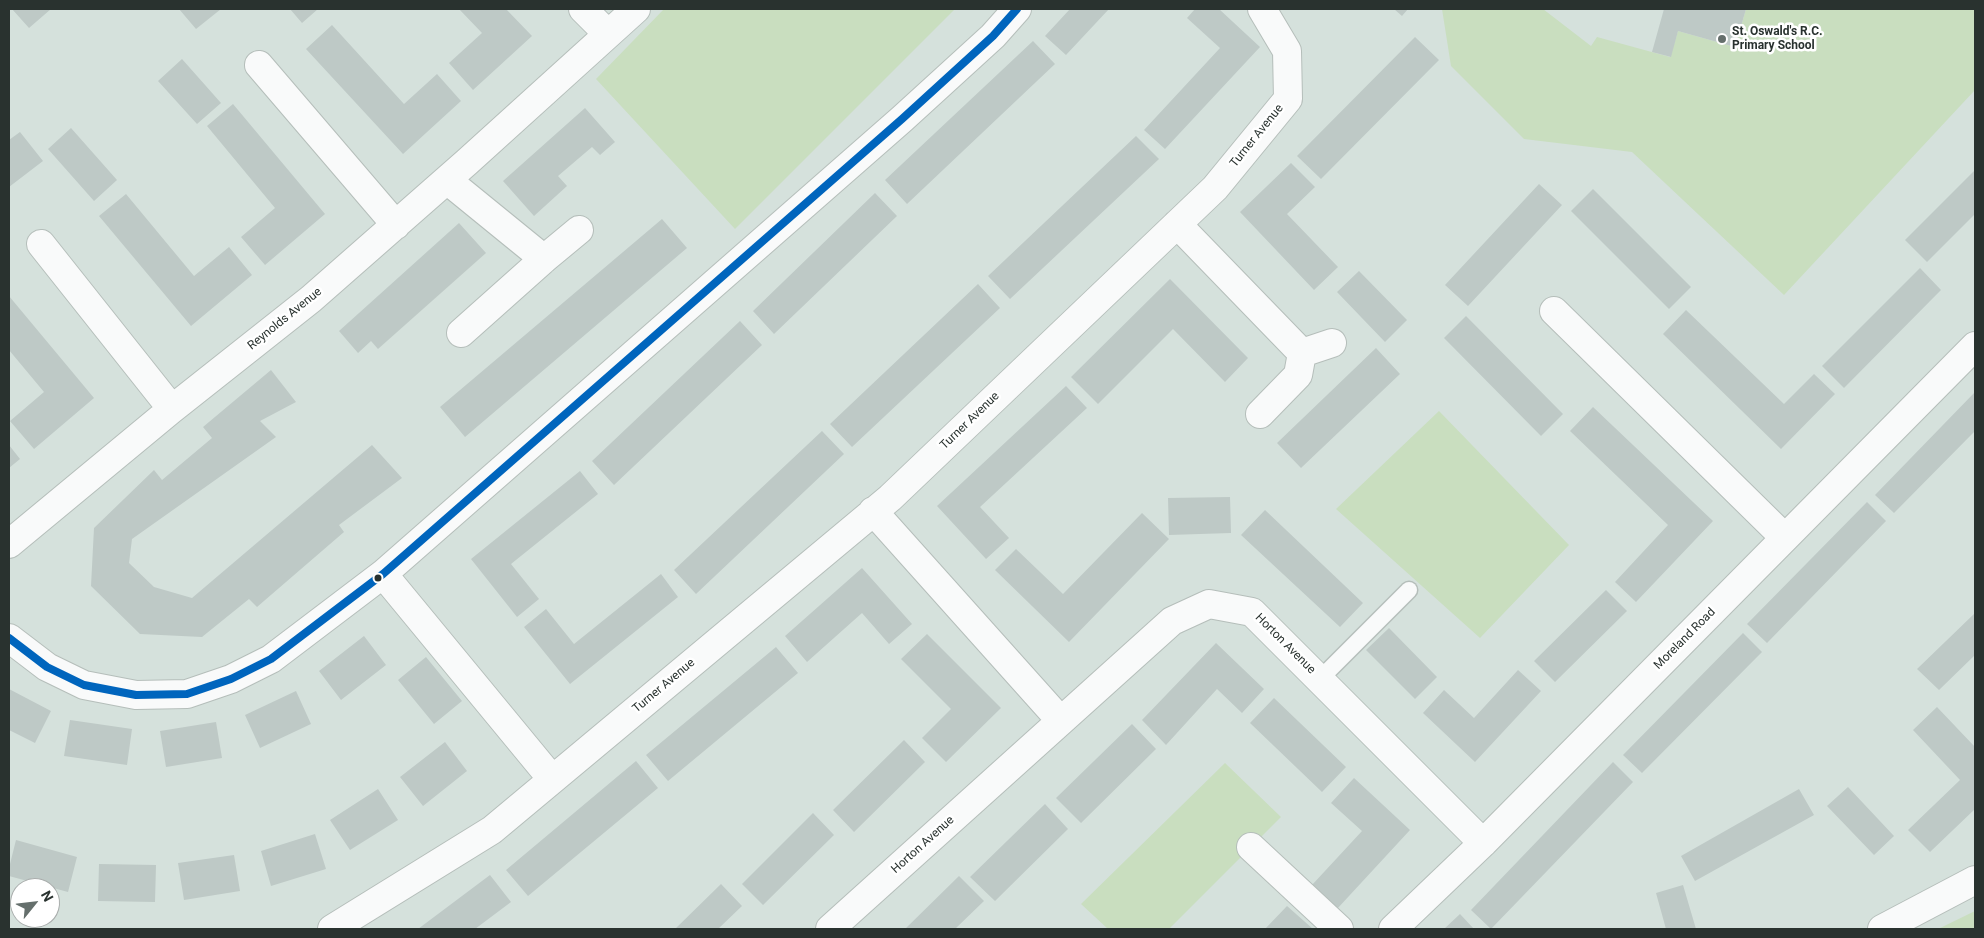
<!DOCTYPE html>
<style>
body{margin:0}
#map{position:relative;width:1984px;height:938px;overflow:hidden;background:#d5e1dc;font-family:Roboto,sans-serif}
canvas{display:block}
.frame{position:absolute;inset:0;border:10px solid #29322f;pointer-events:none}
.north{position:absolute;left:10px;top:878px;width:50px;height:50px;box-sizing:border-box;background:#fff;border:1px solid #a9adac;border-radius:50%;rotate:61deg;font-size:14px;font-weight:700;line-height:20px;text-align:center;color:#29322f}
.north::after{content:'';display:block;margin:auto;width:18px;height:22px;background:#656f6c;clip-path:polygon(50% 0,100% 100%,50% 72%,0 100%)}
</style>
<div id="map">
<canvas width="1984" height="938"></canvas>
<div class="frame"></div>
<div class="north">N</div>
</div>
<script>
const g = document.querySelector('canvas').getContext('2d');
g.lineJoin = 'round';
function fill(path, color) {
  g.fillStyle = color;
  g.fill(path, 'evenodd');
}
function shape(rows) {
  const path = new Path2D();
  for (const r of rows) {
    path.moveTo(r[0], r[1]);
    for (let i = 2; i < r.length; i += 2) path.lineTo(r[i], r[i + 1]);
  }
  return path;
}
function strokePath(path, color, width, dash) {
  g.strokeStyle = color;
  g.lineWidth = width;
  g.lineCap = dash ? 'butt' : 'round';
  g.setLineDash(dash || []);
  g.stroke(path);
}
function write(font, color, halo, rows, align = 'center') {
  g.font = font + ' Roboto,sans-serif';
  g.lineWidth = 5;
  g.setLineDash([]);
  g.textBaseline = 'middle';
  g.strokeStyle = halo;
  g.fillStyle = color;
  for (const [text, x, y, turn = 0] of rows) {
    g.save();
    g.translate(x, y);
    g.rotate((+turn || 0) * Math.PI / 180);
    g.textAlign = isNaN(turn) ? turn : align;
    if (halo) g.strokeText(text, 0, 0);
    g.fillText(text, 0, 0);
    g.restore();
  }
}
fill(shape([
 [664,9,955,9,735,229,596,79],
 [1442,9,1543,9,1591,46,1597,37,1670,57,1678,31,1735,47,1746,9,1975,9,1975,90,1784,295,1632,152,1524,139,1451,66],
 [1439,411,1569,545,1480,638,1336,509],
 [1225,763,1281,817,1169,929,1108,929,1081,904],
 [1975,911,1975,929,1938,929]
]), '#c9debf');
fill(shape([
 [12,9,51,9,29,28],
 [179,9,221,9,196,29],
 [290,9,318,9,302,23],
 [459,9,506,9,532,36,473,90,449,63,482,33],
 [1070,9,1109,9,1066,55,1045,36],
 [1195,9,1219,9,1260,47,1165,149,1144,130,1220,48,1187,18],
 [1394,9,1408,9,1402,16],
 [1664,9,1746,9,1735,47,1678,31,1671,57,1652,52],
 [332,25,404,104,437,74,461,101,403,154,306,49],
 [1415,37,1439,60,1321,179,1297,156],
 [1033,41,1055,64,907,204,885,180],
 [182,59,221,103,197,124,158,81],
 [233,104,325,214,265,265,241,237,275,208,207,126],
 [585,108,615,142,600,155,592,147,558,176,567,186,534,216,503,181],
 [71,128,117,180,94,201,48,149],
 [20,132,43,161,9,187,9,140],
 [1136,136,1159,159,1010,299,988,276],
 [1291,163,1315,187,1287,214,1338,267,1314,290,1240,212],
 [1975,170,1975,214,1927,262,1905,240],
 [1539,184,1562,205,1468,306,1445,285],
 [1593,189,1691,287,1669,309,1571,211],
 [875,193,897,216,774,334,753,311],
 [126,194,194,276,229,247,252,275,191,326,99,216],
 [662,219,687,248,465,437,440,407],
 [459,223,486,253,378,349,371,341,358,353,339,331],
 [1920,268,1941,290,1844,388,1822,366],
 [1359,271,1407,320,1385,342,1337,292],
 [1170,279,1248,358,1225,382,1173,329,1098,404,1071,377],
 [978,284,1000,308,852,447,830,424],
 [9,296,94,398,34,449,10,421,44,392,9,350],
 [1686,310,1784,404,1814,374,1835,394,1781,449,1663,334],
 [1466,316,1563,414,1541,436,1444,338],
 [740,321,762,345,614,485,592,461],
 [1376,348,1400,374,1301,468,1277,443],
 [271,370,296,402,260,421,276,437,132,539,129,563,154,587,192,598,372,445,402,478,339,525,344,532,257,607,249,599,202,637,140,634,91,586,94,528,154,470,162,480,212,438,203,427],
 [1066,386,1087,408,980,507,1009,538,986,559,937,506],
 [1975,392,1975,431,1894,513,1875,495],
 [1593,407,1713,521,1636,602,1615,582,1668,525,1570,431],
 [822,431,844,454,696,594,674,570],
 [9,445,20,459,9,468],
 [580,471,598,494,511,564,539,599,517,617,471,559],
 [1230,497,1231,533,1169,535,1168,498],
 [1867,502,1886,521,1767,643,1747,624],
 [1265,510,1363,603,1340,627,1241,535],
 [1142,513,1169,539,1069,642,995,570,1016,549,1063,594],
 [862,568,912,624,889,644,862,613,807,662,785,636],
 [661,574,678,597,570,684,524,627,546,609,574,644],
 [1606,590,1627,611,1555,682,1534,661],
 [1975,613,1975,655,1939,690,1917,669],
 [1389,628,1437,677,1415,699,1366,650],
 [1743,633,1762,652,1642,773,1623,755],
 [927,634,1001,708,946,762,922,738,951,709,901,659],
 [364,636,386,665,341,700,319,671],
 [1216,643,1264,689,1242,713,1217,689,1166,745,1142,720],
 [776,647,798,673,668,781,646,755],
 [426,657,462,701,434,724,398,680],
 [1518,670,1541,691,1475,762,1423,713,1444,690,1474,718],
 [9,689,51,711,35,743,9,730],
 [296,691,311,724,260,748,245,715],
 [1274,698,1346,767,1322,792,1250,723],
 [1937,707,1975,747,1975,809,1930,852,1908,830,1960,780,1913,730],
 [70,720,132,729,127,765,64,756],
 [216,722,222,758,166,767,160,731],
 [1132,724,1156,749,1081,823,1056,798],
 [904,740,925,762,854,832,833,810],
 [445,742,467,771,423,806,400,777],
 [636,761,658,788,528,896,506,870],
 [1613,762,1633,782,1491,929,1471,910],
 [1354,778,1410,830,1337,909,1312,885,1362,831,1331,803],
 [1848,787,1894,836,1874,855,1827,806],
 [378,789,398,820,350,850,330,820],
 [1799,789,1814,815,1695,881,1681,856],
 [1045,804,1068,829,995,901,970,877],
 [813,813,834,835,763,905,742,884],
 [315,834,326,869,271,886,261,851],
 [16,840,77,857,68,892,9,876,9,868],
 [234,855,240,891,184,900,178,863],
 [99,864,156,865,155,902,98,901],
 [490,875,511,902,475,929,418,929],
 [959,876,984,901,955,929,905,929],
 [721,884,742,906,718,929,675,929],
 [1683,885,1696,929,1666,929,1656,893],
 [1287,906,1313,929,1265,929],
 [1460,914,1474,929,1444,929]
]), '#bec9c6');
const lane = shape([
 [1320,679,1409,590]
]);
const street = shape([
 [583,9,608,34],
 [259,65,396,225],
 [447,180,544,259],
 [1177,224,1302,353,1298,375,1260,414],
 [41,244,172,409],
 [1554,311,1785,538],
 [461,333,544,259,579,230],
 [1302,353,1332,343],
 [873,511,1061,721],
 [9,544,172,409,311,299,467,162,636,9],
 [383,574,552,779],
 [9,638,47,667,84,685,136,695,187,694,231,679,271,659,383,574,902,119,993,36,1017,9],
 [1251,847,1339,929],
 [332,929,492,830,890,498,1215,188,1288,99,1287,51,1262,9],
 [830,929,1172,621,1209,604,1252,612,1483,843],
 [1393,929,1483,843,1975,346],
 [1882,929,1975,880]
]);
strokePath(lane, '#b5beba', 19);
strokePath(street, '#b5beba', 30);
strokePath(lane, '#f9fafa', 16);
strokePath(street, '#f9fafa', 28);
strokePath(shape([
 [9,638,47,667,84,685,136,695,187,694,231,679,271,659,383,574,902,119,993,36,1017,9]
]), '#0065bd', 8);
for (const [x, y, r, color] of [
 [1722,39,5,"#656f6c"],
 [378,578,4.5,"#29322f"]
]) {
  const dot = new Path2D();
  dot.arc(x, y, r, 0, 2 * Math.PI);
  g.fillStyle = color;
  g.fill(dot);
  strokePath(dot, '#fff', 2);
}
write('bold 12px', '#29322f', '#fff', [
 ["St. Oswald's R.C.",1732,32],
 ["Primary School",1732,46]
], 'left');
write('12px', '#29322f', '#fff', [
 ["Turner Avenue",1257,136,-51],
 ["Reynolds Avenue",285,319,-39],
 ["Turner Avenue",970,421,-44],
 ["Moreland Road",1685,639,-45],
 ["Horton Avenue",1285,644,45],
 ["Turner Avenue",664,686,-40],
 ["Horton Avenue",923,845,-42]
]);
</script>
